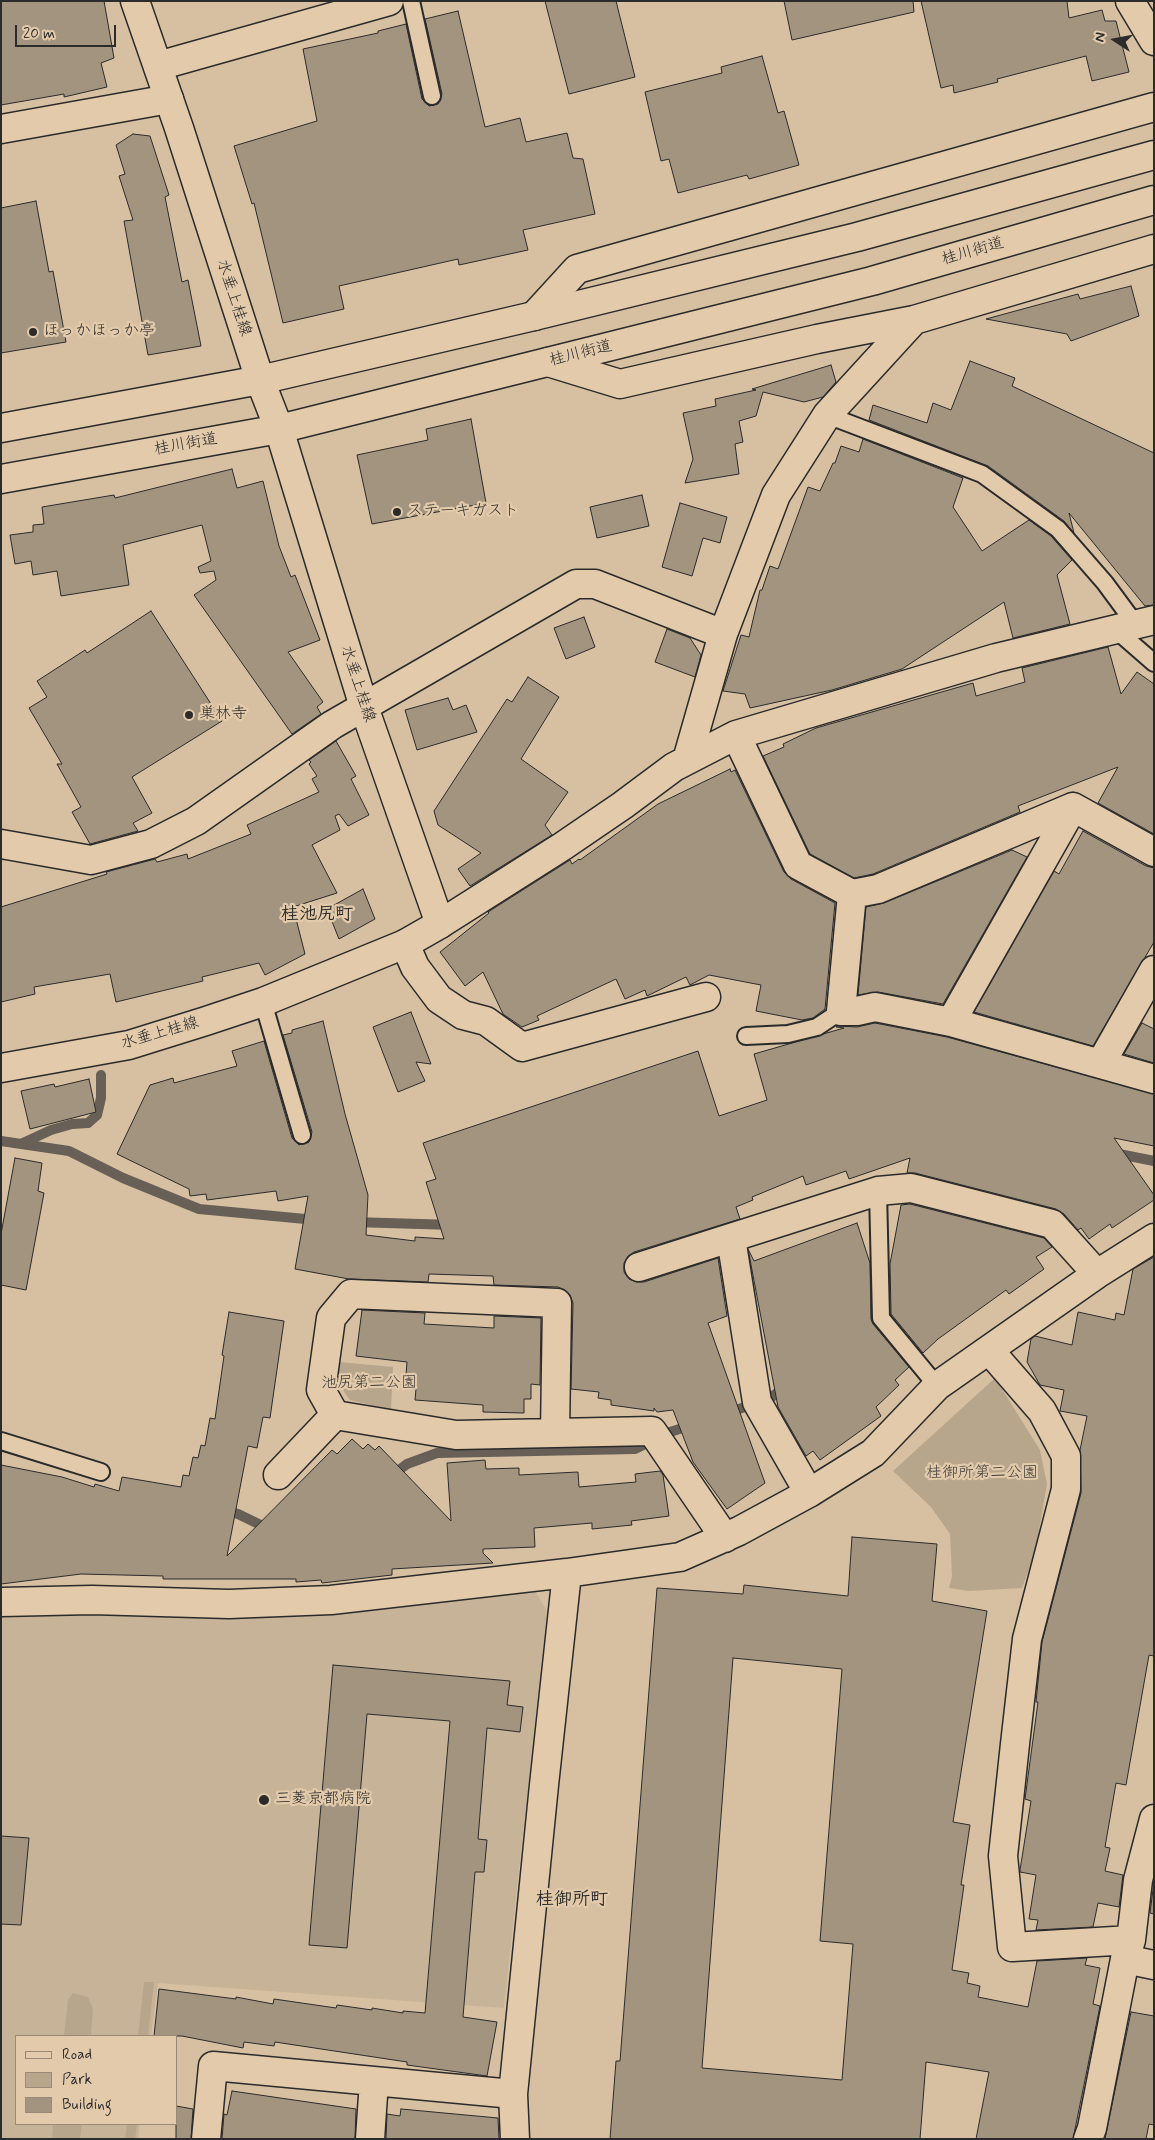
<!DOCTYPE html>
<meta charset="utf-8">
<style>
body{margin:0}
#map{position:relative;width:1155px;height:2140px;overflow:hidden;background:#d7c0a2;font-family:Mynerve,sans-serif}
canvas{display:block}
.frame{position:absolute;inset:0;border:2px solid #2b2b2b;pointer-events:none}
.legend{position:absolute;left:15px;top:2035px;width:162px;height:90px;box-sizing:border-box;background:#e2caaa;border:1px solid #998a77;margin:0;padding:6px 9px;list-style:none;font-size:15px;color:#2b2b2b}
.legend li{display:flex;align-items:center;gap:10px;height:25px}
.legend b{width:25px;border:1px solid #998a77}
.north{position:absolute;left:1090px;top:15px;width:50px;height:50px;-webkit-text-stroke:4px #e2caaa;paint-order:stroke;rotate:281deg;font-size:14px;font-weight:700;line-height:20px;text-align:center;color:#2b2b2b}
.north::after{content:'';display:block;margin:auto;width:18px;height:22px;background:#2b2b2b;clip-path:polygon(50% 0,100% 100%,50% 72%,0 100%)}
.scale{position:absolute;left:15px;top:25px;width:101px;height:22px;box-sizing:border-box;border:2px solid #2b2b2b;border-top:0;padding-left:6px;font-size:15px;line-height:18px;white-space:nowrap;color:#2b2b2b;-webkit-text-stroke:4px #e2caaa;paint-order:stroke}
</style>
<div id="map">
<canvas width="1155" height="2140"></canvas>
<div class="frame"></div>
<ul class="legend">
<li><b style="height:6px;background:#e2caaa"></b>Road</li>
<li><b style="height:14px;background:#b7a58c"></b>Park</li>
<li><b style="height:14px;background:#a39480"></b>Building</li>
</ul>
<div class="north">N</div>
<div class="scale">20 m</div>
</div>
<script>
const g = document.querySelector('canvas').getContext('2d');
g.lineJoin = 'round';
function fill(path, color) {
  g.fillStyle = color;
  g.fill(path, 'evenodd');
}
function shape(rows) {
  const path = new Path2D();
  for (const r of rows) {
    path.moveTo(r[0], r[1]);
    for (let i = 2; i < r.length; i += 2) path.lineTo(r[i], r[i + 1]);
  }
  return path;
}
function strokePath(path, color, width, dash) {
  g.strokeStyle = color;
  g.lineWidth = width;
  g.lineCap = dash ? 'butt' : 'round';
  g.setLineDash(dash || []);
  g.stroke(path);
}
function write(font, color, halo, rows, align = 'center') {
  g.font = font + ' Mynerve,"Klee One",sans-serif';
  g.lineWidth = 4.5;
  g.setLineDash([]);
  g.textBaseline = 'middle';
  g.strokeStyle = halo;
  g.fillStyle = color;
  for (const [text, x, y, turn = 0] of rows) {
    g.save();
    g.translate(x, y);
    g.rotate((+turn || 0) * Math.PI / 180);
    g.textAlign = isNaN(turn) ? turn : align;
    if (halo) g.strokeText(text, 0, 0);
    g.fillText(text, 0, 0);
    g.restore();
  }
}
fill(shape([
 [535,1591,547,1611,504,2008,158,1983,151,2036,16,2036,16,2124,140,2124,138,2139,1,2139,1,1611,241,1618]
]), '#c7b398');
fill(shape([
 [339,1362,393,1367,391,1410,350,1400,335,1379],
 [995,1378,1040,1450,1047,1484,1035,1553,1022,1588,969,1591,949,1588,952,1576,950,1534,931,1507,893,1471],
 [144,1982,154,1982,148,2036,138,2036],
 [73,1993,88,1997,93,2009,91,2036,64,2036,68,2000],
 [53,2124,82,2124,80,2139,52,2139],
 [127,2124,137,2124,135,2139,125,2139]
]), '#b7a58c');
strokePath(shape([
 [1,1141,69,1151,123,1178,199,1209,316,1220],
 [23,1143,51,1130,72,1124,88,1123,97,1115,101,1098,101,1075],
 [1114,1153,1154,1161],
 [353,1222,454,1225],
 [727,1413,769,1399,786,1386],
 [391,1476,407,1464,437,1453,635,1449,670,1432,692,1425],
 [222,1509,238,1514,271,1530]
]), '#685f56', 10);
const building = shape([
 [1,1,104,1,114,58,101,63,107,87,64,97,64,94,1,105,1,1],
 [545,1,616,1,635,77,569,94,545,1],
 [784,1,913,1,914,12,792,40,784,1],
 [921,1,1067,1,1069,18,1102,10,1105,21,1116,21,1129,72,1092,81,1086,56,997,79,998,82,954,93,953,85,941,88,921,1],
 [458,11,485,127,520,118,526,142,567,133,573,158,583,159,595,214,523,230,528,250,459,265,458,259,339,286,344,309,283,323,254,203,252,204,234,146,317,121,303,49,378,33,378,31,406,24,422,99,429,106,438,104,442,94,425,19,458,11],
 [762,56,778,113,784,111,799,165,749,179,747,175,678,193,669,159,661,161,645,92,722,73,721,67,762,56],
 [133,134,150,136,169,195,165,197,182,282,188,280,201,346,148,355,124,221,133,220,119,176,125,174,116,145,133,134],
 [36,201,49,272,53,271,66,342,1,353,1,208,36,201],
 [1131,286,1139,316,1071,341,1067,334,986,319,1078,294,1080,299,1131,286],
 [970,361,1015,378,1012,386,1154,453,1154,605,1145,606,1069,513,1074,533,1064,521,988,466,869,420,873,405,927,423,933,403,951,410,970,361],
 [831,365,836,382,823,397,804,402,763,392,756,416,739,421,743,442,735,444,739,474,685,483,693,459,683,413,716,406,715,399,756,390,752,389,831,365],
 [471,419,486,503,372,524,357,455,428,440,426,429,471,419],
 [863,439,963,478,953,507,982,551,1029,520,1051,536,1072,560,1057,575,1070,624,1013,638,1004,602,902,669,832,690,750,708,745,694,723,691,741,635,749,637,760,590,762,590,770,566,778,569,808,487,820,491,833,463,835,463,841,446,859,452,863,439],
 [232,469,237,488,263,481,279,546,291,577,295,575,320,640,288,652,323,702,317,707,321,714,292,734,194,595,216,580,214,571,200,573,198,567,211,561,202,525,123,545,129,585,61,596,57,571,33,575,31,561,15,564,10,535,33,532,33,525,44,524,42,507,114,495,115,498,232,469],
 [642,495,649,526,597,538,590,507,642,495],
 [680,503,727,517,720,543,703,538,692,576,662,567,680,503],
 [151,611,222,721,132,777,152,813,133,823,138,831,90,844,72,812,81,807,57,764,62,764,29,708,47,697,37,681,85,650,87,653,151,611],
 [584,617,595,647,566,659,554,628,584,617],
 [667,629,690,638,701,655,695,677,655,662,667,629],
 [1108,647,1121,694,1137,672,1154,684,1154,834,1098,803,1118,767,1018,806,1020,812,873,874,854,878,810,854,763,756,784,747,783,744,816,728,973,683,976,696,1025,682,1022,668,1108,647],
 [528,677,559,697,521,759,568,792,545,825,552,835,470,886,458,869,481,853,438,825,434,811,507,699,512,702,528,677],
 [448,698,453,710,466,705,477,732,417,750,405,710,448,698],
 [336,741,356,776,351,779,369,815,348,826,339,814,335,816,340,830,312,845,337,893,293,907,305,954,265,975,259,963,202,977,203,981,116,1002,110,974,34,987,35,994,1,1002,1,907,107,874,106,872,155,859,157,862,187,854,188,859,251,834,247,825,319,792,312,779,317,776,309,764,311,762,309,760,336,741],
 [730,769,731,772,735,770,784,872,791,879,835,903,825,1009,813,1018,802,1020,756,1011,761,985,709,975,690,985,686,977,647,996,645,990,625,999,616,979,537,1016,539,1020,522,1027,503,1014,483,972,465,986,440,952,489,913,488,912,570,860,572,864,579,859,580,860,658,804,730,769],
 [1083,831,1146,866,1154,868,1154,942,1093,1046,974,1012,1054,871,1059,874,1083,831],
 [1012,850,1027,857,943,1004,878,992,858,995,866,907,884,903,1012,850],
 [363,889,375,919,339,939,327,909,363,889],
 [411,1012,431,1064,416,1062,425,1081,398,1092,373,1027,411,1012],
 [323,1021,345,1114,368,1195,366,1235,415,1241,415,1237,444,1239,426,1182,436,1179,423,1143,698,1051,719,1116,767,1100,754,1054,844,1028,836,1027,837,1026,857,1027,875,1023,947,1037,1154,1094,1154,1146,1114,1138,1154,1195,1154,1200,1112,1228,1110,1224,1089,1239,1081,1228,1078,1230,1064,1214,1056,1209,915,1173,907,1173,910,1158,849,1179,846,1171,806,1185,803,1176,752,1197,753,1200,736,1207,740,1219,634,1252,628,1256,624,1263,624,1272,629,1279,636,1282,644,1282,718,1258,727,1316,708,1323,765,1483,727,1509,693,1462,673,1410,657,1412,654,1408,654,1411,611,1405,611,1400,598,1398,599,1392,571,1389,573,1303,570,1295,565,1290,558,1287,494,1285,493,1276,429,1274,428,1282,349,1279,295,1269,308,1196,278,1201,276,1191,207,1200,206,1194,190,1196,189,1189,117,1154,150,1085,173,1078,174,1083,237,1066,232,1051,264,1041,292,1138,299,1145,309,1142,312,1132,283,1035,292,1033,292,1030,323,1021],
 [1142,1023,1154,1029,1154,1063,1124,1054,1142,1023],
 [89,1079,96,1112,30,1129,21,1091,54,1084,55,1087,89,1079],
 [15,1158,42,1163,38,1191,44,1193,26,1290,1,1285,1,1234,15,1158],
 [910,1204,1044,1238,1052,1247,1036,1257,1044,1269,1009,1294,1006,1290,938,1339,923,1353,891,1314,890,1264,901,1205,910,1204],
 [857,1223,870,1263,871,1319,873,1324,909,1367,895,1380,899,1385,876,1407,881,1416,820,1460,813,1451,806,1456,778,1407,748,1249,754,1261,857,1223],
 [1154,1257,1154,1656,1149,1655,1126,1785,1116,1783,1105,1847,1110,1848,1105,1871,1123,1875,1119,1907,1098,1903,1093,1927,1036,1930,1038,1920,1029,1919,1036,1875,1020,1872,1020,1870,1031,1801,1025,1799,1038,1702,1036,1702,1042,1642,1081,1493,1080,1450,1087,1416,1060,1411,1064,1390,1040,1385,1027,1362,1031,1339,1035,1336,1072,1345,1078,1312,1115,1320,1116,1313,1124,1315,1133,1269,1154,1257],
 [362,1310,425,1313,424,1324,494,1328,494,1316,541,1318,540,1385,531,1384,531,1399,524,1399,524,1413,483,1412,483,1405,415,1400,416,1389,405,1388,407,1362,356,1356,362,1310],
 [229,1312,284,1321,270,1418,263,1417,257,1448,248,1446,227,1556,332,1450,337,1454,352,1439,363,1449,368,1444,375,1450,379,1446,451,1521,447,1463,485,1460,486,1469,519,1468,519,1475,578,1472,579,1487,636,1482,635,1474,660,1471,663,1475,669,1516,631,1521,632,1525,592,1529,592,1523,534,1528,535,1547,483,1549,483,1553,493,1563,392,1569,392,1575,322,1583,321,1580,296,1582,296,1579,163,1579,163,1576,81,1574,1,1584,1,1465,62,1477,94,1487,95,1484,119,1491,122,1477,181,1487,183,1475,189,1476,193,1457,198,1458,201,1445,205,1446,210,1418,215,1419,224,1356,222,1355,229,1312],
 [852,1537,937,1544,932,1601,987,1611,953,1822,970,1825,961,1885,964,1885,952,1970,969,1973,967,1983,980,1986,978,1997,1028,2007,1037,1961,1087,1958,1085,1965,1100,1968,1093,2004,1100,2006,1073,2139,976,2139,989,2072,926,2062,920,2139,610,2139,616,2061,620,2061,657,1588,743,1594,744,1585,848,1596,852,1537],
 [733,1658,842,1669,820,1941,853,1944,842,2080,702,2068,733,1658],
 [333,1665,510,1681,507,1705,523,1707,520,1732,487,1728,478,1839,487,1840,484,1872,475,1872,463,2017,497,2022,487,2076,407,2065,407,2062,275,2042,274,2046,244,2042,243,2048,182,2036,154,2036,159,1989,236,1999,236,1997,273,2004,274,1999,336,2008,337,2005,372,2010,372,2008,403,2013,403,2011,425,2013,450,1721,367,1714,347,1948,309,1945,333,1665],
 [1,1836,29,1838,21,1925,1,1924,1,1836],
 [1154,1882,1154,1914,1150,1913,1154,1882],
 [1131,2012,1154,2016,1154,2125,1149,2124,1146,2139,1105,2139,1131,2012],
 [232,2091,356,2109,355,2139,222,2139,224,2114,227,2115,232,2091],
 [176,2106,193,2109,191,2139,176,2139,176,2106],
 [401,2109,498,2118,499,2139,386,2139,387,2114,400,2116,401,2109]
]);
fill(building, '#a39480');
strokePath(building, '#2b2b2b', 1);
const lane = shape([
 [411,1,432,96],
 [827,415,982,474,1058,529,1105,583,1136,625],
 [1115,629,1154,663],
 [263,1002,302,1135],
 [746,1036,788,1034,817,1027,841,1011],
 [878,1191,881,1318,937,1386],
 [1,1441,101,1472]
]);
const street = shape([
 [1130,1,1154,41],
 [158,66,389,1],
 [1,129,169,99],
 [534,316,577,269,1154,107],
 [548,362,620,384,817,339,914,320,1154,249],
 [736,735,798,865,852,894,878,889,1073,807,1154,852],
 [687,760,723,634,776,495,827,415,914,320],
 [1,844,91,860,151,844,196,821,332,725,576,584,595,584,723,634],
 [852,894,841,1011,857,1011,875,1007,951,1022,1154,1079],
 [440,924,563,846,623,805,674,767,736,735,996,658,1154,620],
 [405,944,415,967,439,999,463,1015,486,1021,522,1047,706,997],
 [951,1022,1073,807],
 [1101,1063,1154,970],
 [731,1238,757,1402,809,1493],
 [639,1267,878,1191,911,1188,1052,1224,1097,1274],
 [989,1350,1042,1411,1066,1456,1066,1489,1027,1639,1015,1744,1003,1856,1012,1947,1131,1940],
 [555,1433,557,1303,351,1294,331,1318,321,1390,335,1415,456,1435,555,1433,652,1431,725,1538],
 [278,1475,335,1415],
 [1,1602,92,1600,229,1604,331,1600,567,1573,680,1557,739,1531,809,1493,873,1453,937,1386,1097,1274,1154,1238],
 [1125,1959,1154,1965],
 [206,2139,213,2066,513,2094],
 [370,2139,374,2081],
 [515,2139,513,2094,544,1785,567,1573],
 [1088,2139,1092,2128,1125,1959,1131,1940,1138,1880,1154,1819]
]);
const secondary = shape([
 [1,428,260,380,534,316,857,237,1154,155],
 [1,479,279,429,872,281,1154,200],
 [1,1068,129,1045,206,1021,263,1002,405,944,440,924,364,707,279,429,260,380,179,128,135,1]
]);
strokePath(lane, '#2b2b2b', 20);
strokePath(street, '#2b2b2b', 31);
strokePath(secondary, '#2b2b2b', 31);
strokePath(lane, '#e2caaa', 16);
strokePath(street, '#e2caaa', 28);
strokePath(secondary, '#e2caaa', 28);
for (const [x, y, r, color] of [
 [33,332,5,"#2b2b2b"],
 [397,512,5,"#2b2b2b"],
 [189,715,5,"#2b2b2b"],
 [264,1800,6,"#2b2b2b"]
]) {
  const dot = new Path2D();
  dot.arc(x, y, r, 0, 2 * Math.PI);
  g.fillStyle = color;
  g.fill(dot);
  strokePath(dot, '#e2caaa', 2);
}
write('16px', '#2b2b2b', '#e2caaa', [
 ["桂川街道",973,252,-16],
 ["水垂上桂線",233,298,72],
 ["桂川街道",581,354,-14],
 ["桂川街道",186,445,-10],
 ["水垂上桂線",357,684,72],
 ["水垂上桂線",160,1034,-16]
]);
write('16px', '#2b2b2b', '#e2caaa', [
 ["ほっかほっか亭",43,332],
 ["ステーキガスト",407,512],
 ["巣林寺",199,715],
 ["三菱京都病院",275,1800]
], 'left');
write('16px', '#403d3a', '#e2caaa', [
 ["池尻第二公園",369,1384],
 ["桂御所第二公園",982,1474]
]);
write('bold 18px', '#2b2b2b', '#e2caaa', [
 ["桂池尻町",317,915],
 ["桂御所町",572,1900]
]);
</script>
